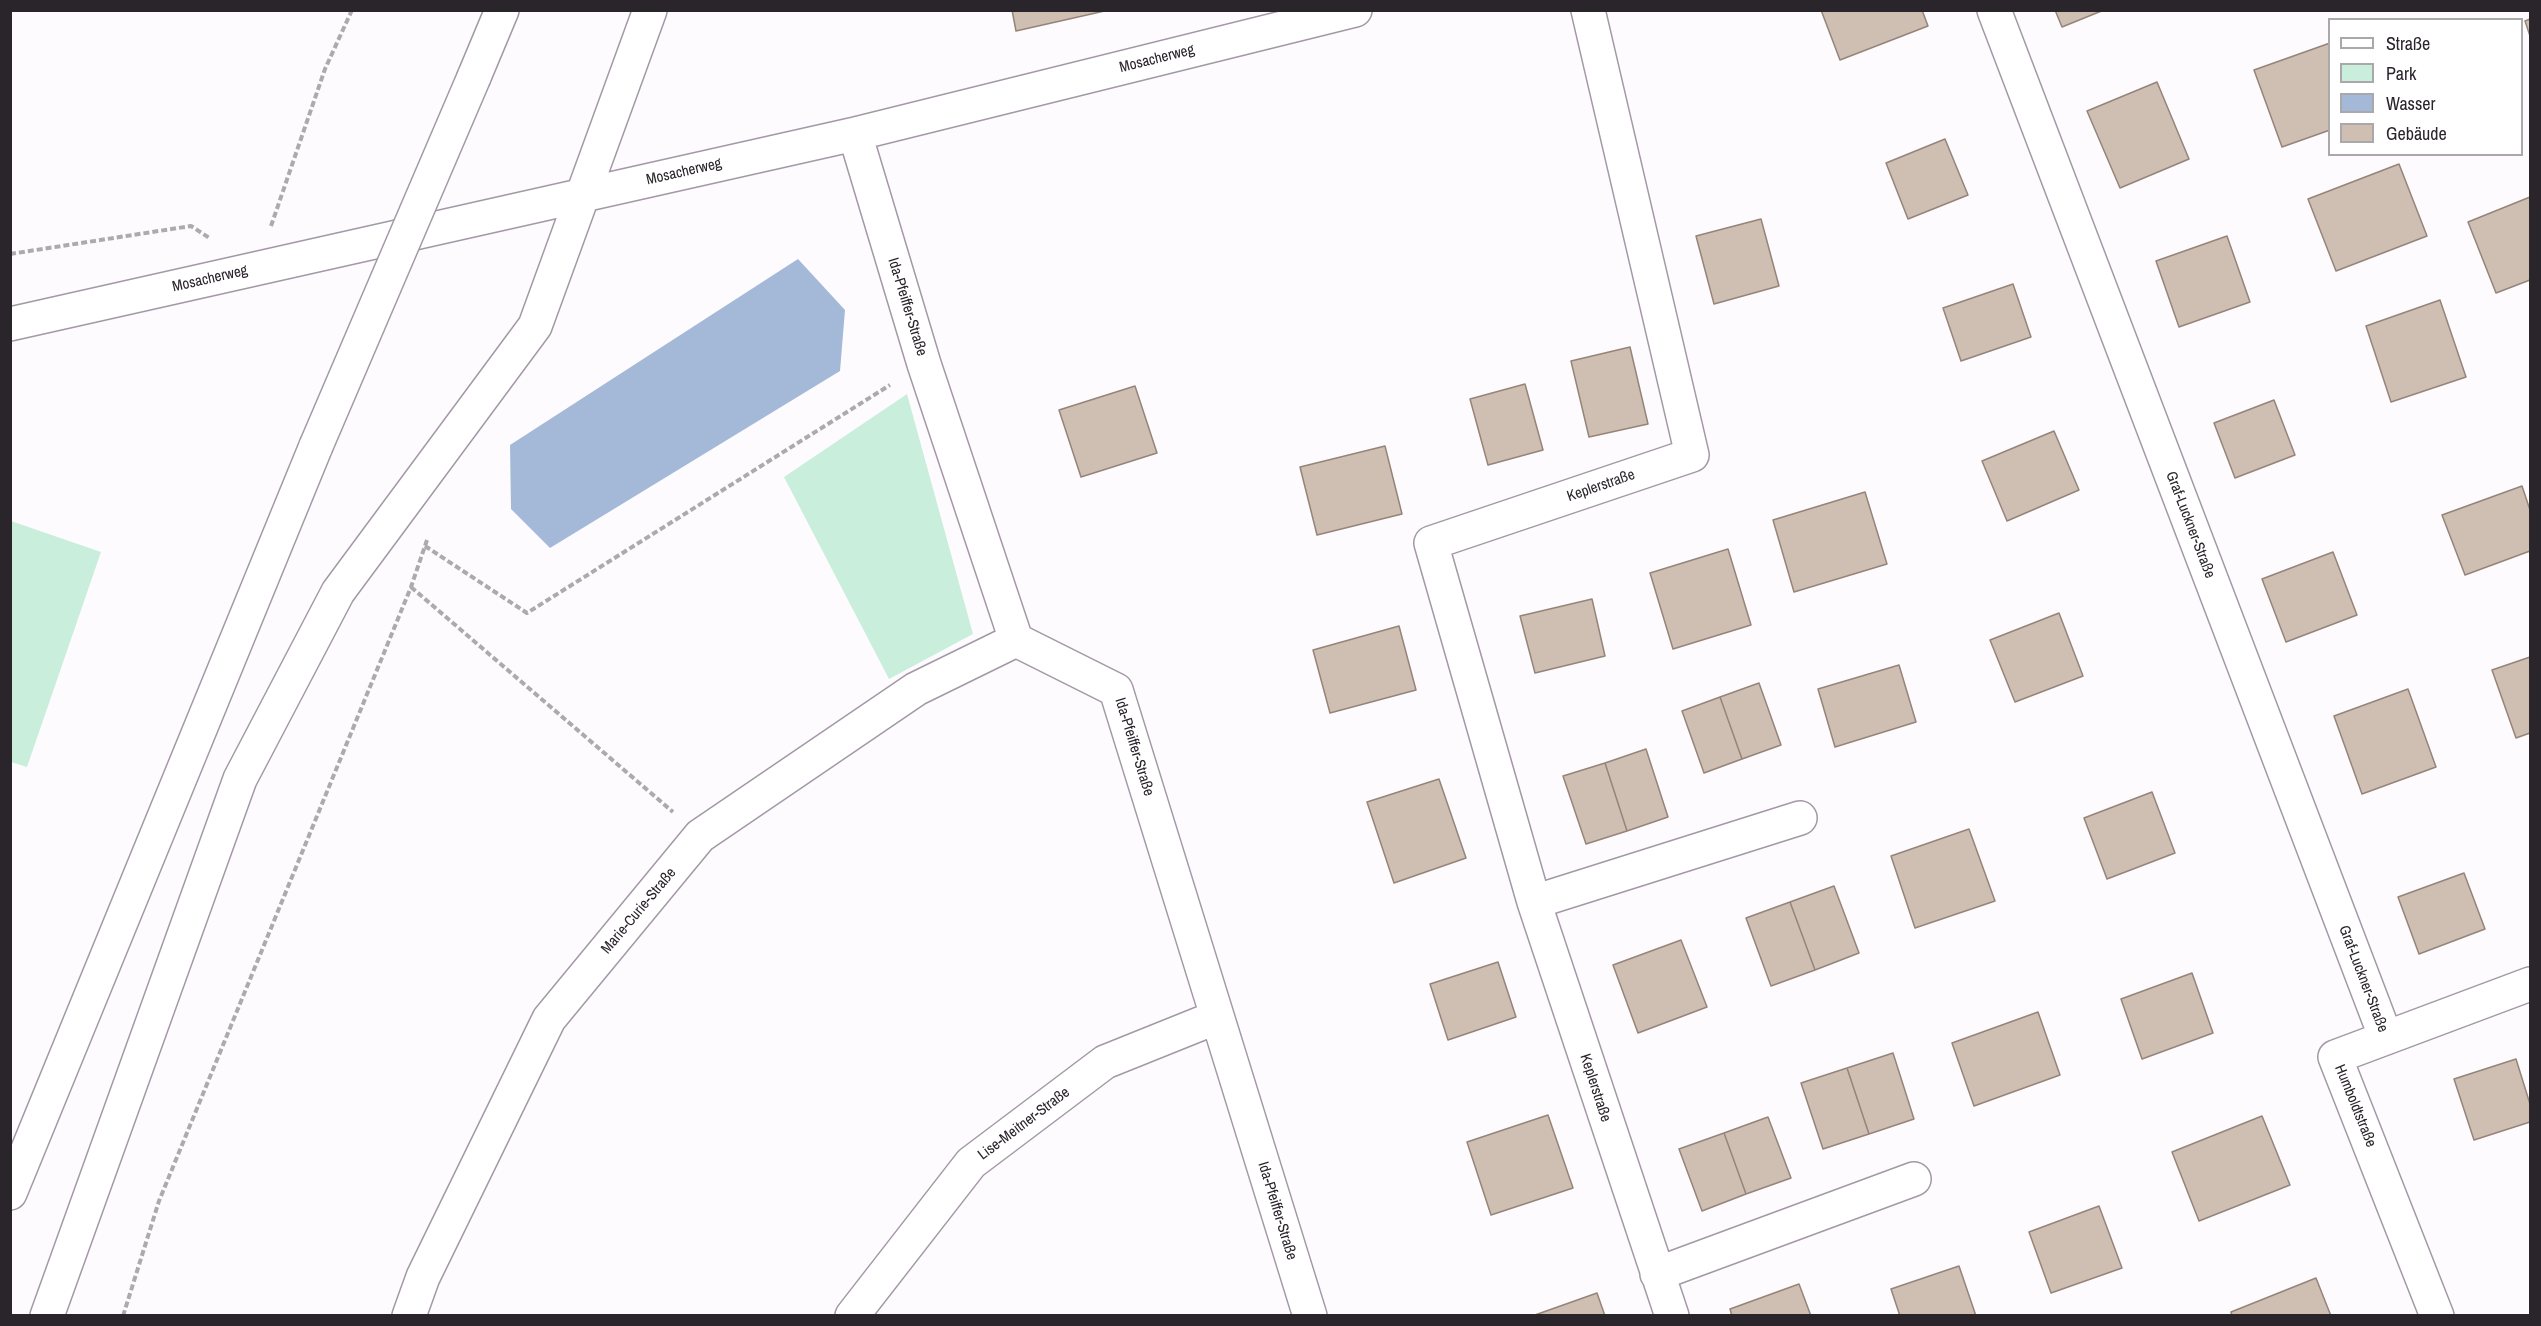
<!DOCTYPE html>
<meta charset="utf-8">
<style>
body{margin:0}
#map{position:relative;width:2541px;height:1326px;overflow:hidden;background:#fdfbfe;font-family:"Archivo Narrow",sans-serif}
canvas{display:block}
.frame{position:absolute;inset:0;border:12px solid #2a252b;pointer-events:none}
.legend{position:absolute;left:2328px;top:18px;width:195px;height:138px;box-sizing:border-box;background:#fff;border:2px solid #aaa8aa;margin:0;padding:8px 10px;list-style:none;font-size:18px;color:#2a252b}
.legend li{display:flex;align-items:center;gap:12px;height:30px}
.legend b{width:30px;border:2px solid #aaa8aa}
</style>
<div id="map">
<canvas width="2541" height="1326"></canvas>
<div class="frame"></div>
<ul class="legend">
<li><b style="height:8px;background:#fff"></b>Straße</li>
<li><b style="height:16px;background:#c9efdc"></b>Park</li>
<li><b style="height:16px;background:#a4b9d7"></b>Wasser</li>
<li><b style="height:16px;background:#cfbeb2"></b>Gebäude</li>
</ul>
</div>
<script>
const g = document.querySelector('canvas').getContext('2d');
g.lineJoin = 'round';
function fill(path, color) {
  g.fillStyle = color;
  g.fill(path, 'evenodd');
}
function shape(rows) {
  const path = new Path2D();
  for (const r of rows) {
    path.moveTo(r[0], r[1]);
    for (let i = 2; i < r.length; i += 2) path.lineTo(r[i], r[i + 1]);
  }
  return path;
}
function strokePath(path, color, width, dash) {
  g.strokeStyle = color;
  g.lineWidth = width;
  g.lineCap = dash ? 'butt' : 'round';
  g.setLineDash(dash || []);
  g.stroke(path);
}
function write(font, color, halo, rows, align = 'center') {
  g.font = font + ' "Archivo Narrow",sans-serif';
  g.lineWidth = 4.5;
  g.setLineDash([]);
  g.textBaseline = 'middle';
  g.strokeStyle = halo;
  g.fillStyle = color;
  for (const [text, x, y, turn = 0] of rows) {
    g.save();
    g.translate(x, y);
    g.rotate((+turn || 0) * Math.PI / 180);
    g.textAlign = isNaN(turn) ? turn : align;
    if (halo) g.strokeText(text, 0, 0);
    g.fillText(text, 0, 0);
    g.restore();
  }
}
fill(shape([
 [907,394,973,634,889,679,784,477],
 [11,521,101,552,27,767,11,762]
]), '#c9efdc');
fill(shape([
 [798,259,845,310,840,371,550,548,511,509,510,445]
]), '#a4b9d7');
const building = shape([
 [1012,10,1109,10,1016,31,1012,10],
 [1821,10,1922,10,1928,26,1840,60,1821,10],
 [2055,10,2104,10,2062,27,2055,10],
 [2530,19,2530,36,2525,21,2530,19],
 [2330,43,2330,130,2282,147,2254,70,2330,43],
 [2157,82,2189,159,2120,188,2087,111,2157,82],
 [1945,139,1968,195,1908,219,1886,163,1945,139],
 [2399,164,2427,236,2336,271,2308,199,2399,164],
 [2530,197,2530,280,2496,293,2468,222,2530,197],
 [1761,219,1779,286,1714,304,1696,236,1761,219],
 [2227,236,2250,302,2179,327,2156,261,2227,236],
 [2013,284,2031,337,1961,361,1943,308,2013,284],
 [2440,300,2466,377,2391,402,2366,326,2440,300],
 [1630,347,1648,424,1589,437,1571,361,1630,347],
 [1525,384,1543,450,1488,465,1470,399,1525,384],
 [1135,386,1157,453,1081,477,1059,410,1135,386],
 [2274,400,2295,455,2235,478,2214,423,2274,400],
 [2054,431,2079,490,2007,521,1982,461,2054,431],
 [1385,446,1402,514,1317,535,1300,467,1385,446],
 [2522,486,2530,510,2530,551,2465,575,2442,515,2522,486],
 [1865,492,1887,564,1794,592,1773,520,1865,492],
 [1728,549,1751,625,1673,649,1650,573,1728,549],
 [2333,552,2357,615,2286,642,2262,579,2333,552],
 [1592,599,1605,656,1535,673,1520,616,1592,599],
 [2059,613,2083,676,2015,702,1990,640,2059,613],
 [1399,626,1416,690,1330,713,1313,650,1399,626],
 [2530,657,2530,733,2516,738,2492,670,2530,657],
 [1899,665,1916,722,1835,747,1818,689,1899,665],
 [1759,683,1781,745,1742,759,1720,697,1759,683],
 [2408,689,2436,767,2362,794,2334,716,2408,689],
 [1720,697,1742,759,1704,773,1682,711,1720,697],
 [1646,749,1668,817,1627,831,1605,763,1646,749],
 [1605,763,1627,831,1586,844,1563,776,1605,763],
 [1439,779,1466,858,1394,883,1367,802,1439,779],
 [2152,792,2175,853,2107,879,2084,818,2152,792],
 [1969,829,1995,901,1915,928,1891,856,1969,829],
 [2464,873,2485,929,2419,954,2398,897,2464,873],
 [1834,886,1859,953,1815,970,1790,902,1834,886],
 [1790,902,1815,970,1771,986,1746,918,1790,902],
 [1681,940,1707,1007,1638,1033,1613,965,1681,940],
 [1498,962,1516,1017,1448,1040,1430,984,1498,962],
 [2192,973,2213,1033,2142,1059,2121,999,2192,973],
 [2038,1012,2060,1075,1974,1106,1952,1043,2038,1012],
 [1893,1053,1914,1119,1869,1134,1847,1068,1893,1053],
 [2516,1059,2530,1104,2530,1122,2474,1140,2454,1079,2516,1059],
 [1847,1068,1869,1134,1823,1149,1801,1083,1847,1068],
 [1548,1115,1573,1188,1491,1215,1467,1142,1548,1115],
 [2262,1116,2290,1185,2199,1221,2172,1152,2262,1116],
 [1768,1117,1791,1178,1746,1194,1724,1133,1768,1117],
 [1724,1133,1746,1194,1702,1211,1679,1149,1724,1133],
 [2099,1206,2122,1268,2051,1293,2029,1232,2099,1206],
 [1959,1266,1976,1316,1900,1316,1891,1289,1959,1266],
 [2316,1278,2331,1316,2232,1316,2231,1312,2316,1278],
 [1799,1284,1811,1316,1732,1316,1730,1309,1799,1284],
 [1597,1293,1605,1316,1535,1315,1597,1293]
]);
fill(building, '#cfbeb2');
strokePath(building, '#958479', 1.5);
const minor = shape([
 [1588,10,1692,455,1431,543,1534,902,1672,1316],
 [1994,10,2386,1038],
 [855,134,924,364,1016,640,1116,690,1310,1316],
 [10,324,855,134,1355,10],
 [1534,902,1800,818],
 [1657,1274,1914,1179],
 [47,1316,240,779,338,592,535,326,650,10],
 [409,1316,423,1277,549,1019,700,836,916,689,1016,640],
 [852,1316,971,1163,1105,1062,1217,1017],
 [2437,1316,2335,1057,2530,984]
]);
const major = shape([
 [474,77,502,10],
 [10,1193,316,446]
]);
strokePath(minor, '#a498a7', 36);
strokePath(major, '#a498a7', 36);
strokePath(shape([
 [271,226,325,69,352,10],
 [10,254,191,226,211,239],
 [425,546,527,613,890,385],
 [411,587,673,812],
 [123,1316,159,1201,411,587,427,540]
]), '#adaaae', 4, [6, 3]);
strokePath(minor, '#fff', 33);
strokePath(major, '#fff', 33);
const majorBridge = shape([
 [316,446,474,77]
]);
strokePath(majorBridge, '#a498a7', 36, []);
strokePath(majorBridge, '#fff', 33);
write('15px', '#2a252b', '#fff', [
 ["Mosacherweg",1157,59,-14],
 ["Mosacherweg",684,172,-13],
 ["Mosacherweg",210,279,-13],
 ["Ida-Pfeiffer-Straße",907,307,73],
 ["Keplerstraße",1601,486,-19],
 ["Graf-Luckner-Straße",2190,525,69],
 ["Ida-Pfeiffer-Straße",1134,747,73],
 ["Marie-Curie-Straße",639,911,-50],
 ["Graf-Luckner-Straße",2363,979,69],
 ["Keplerstraße",1595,1088,72],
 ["Humboldtstraße",2355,1106,68],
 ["Lise-Meitner-Straße",1024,1124,-37],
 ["Ida-Pfeiffer-Straße",1277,1211,73]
]);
</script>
